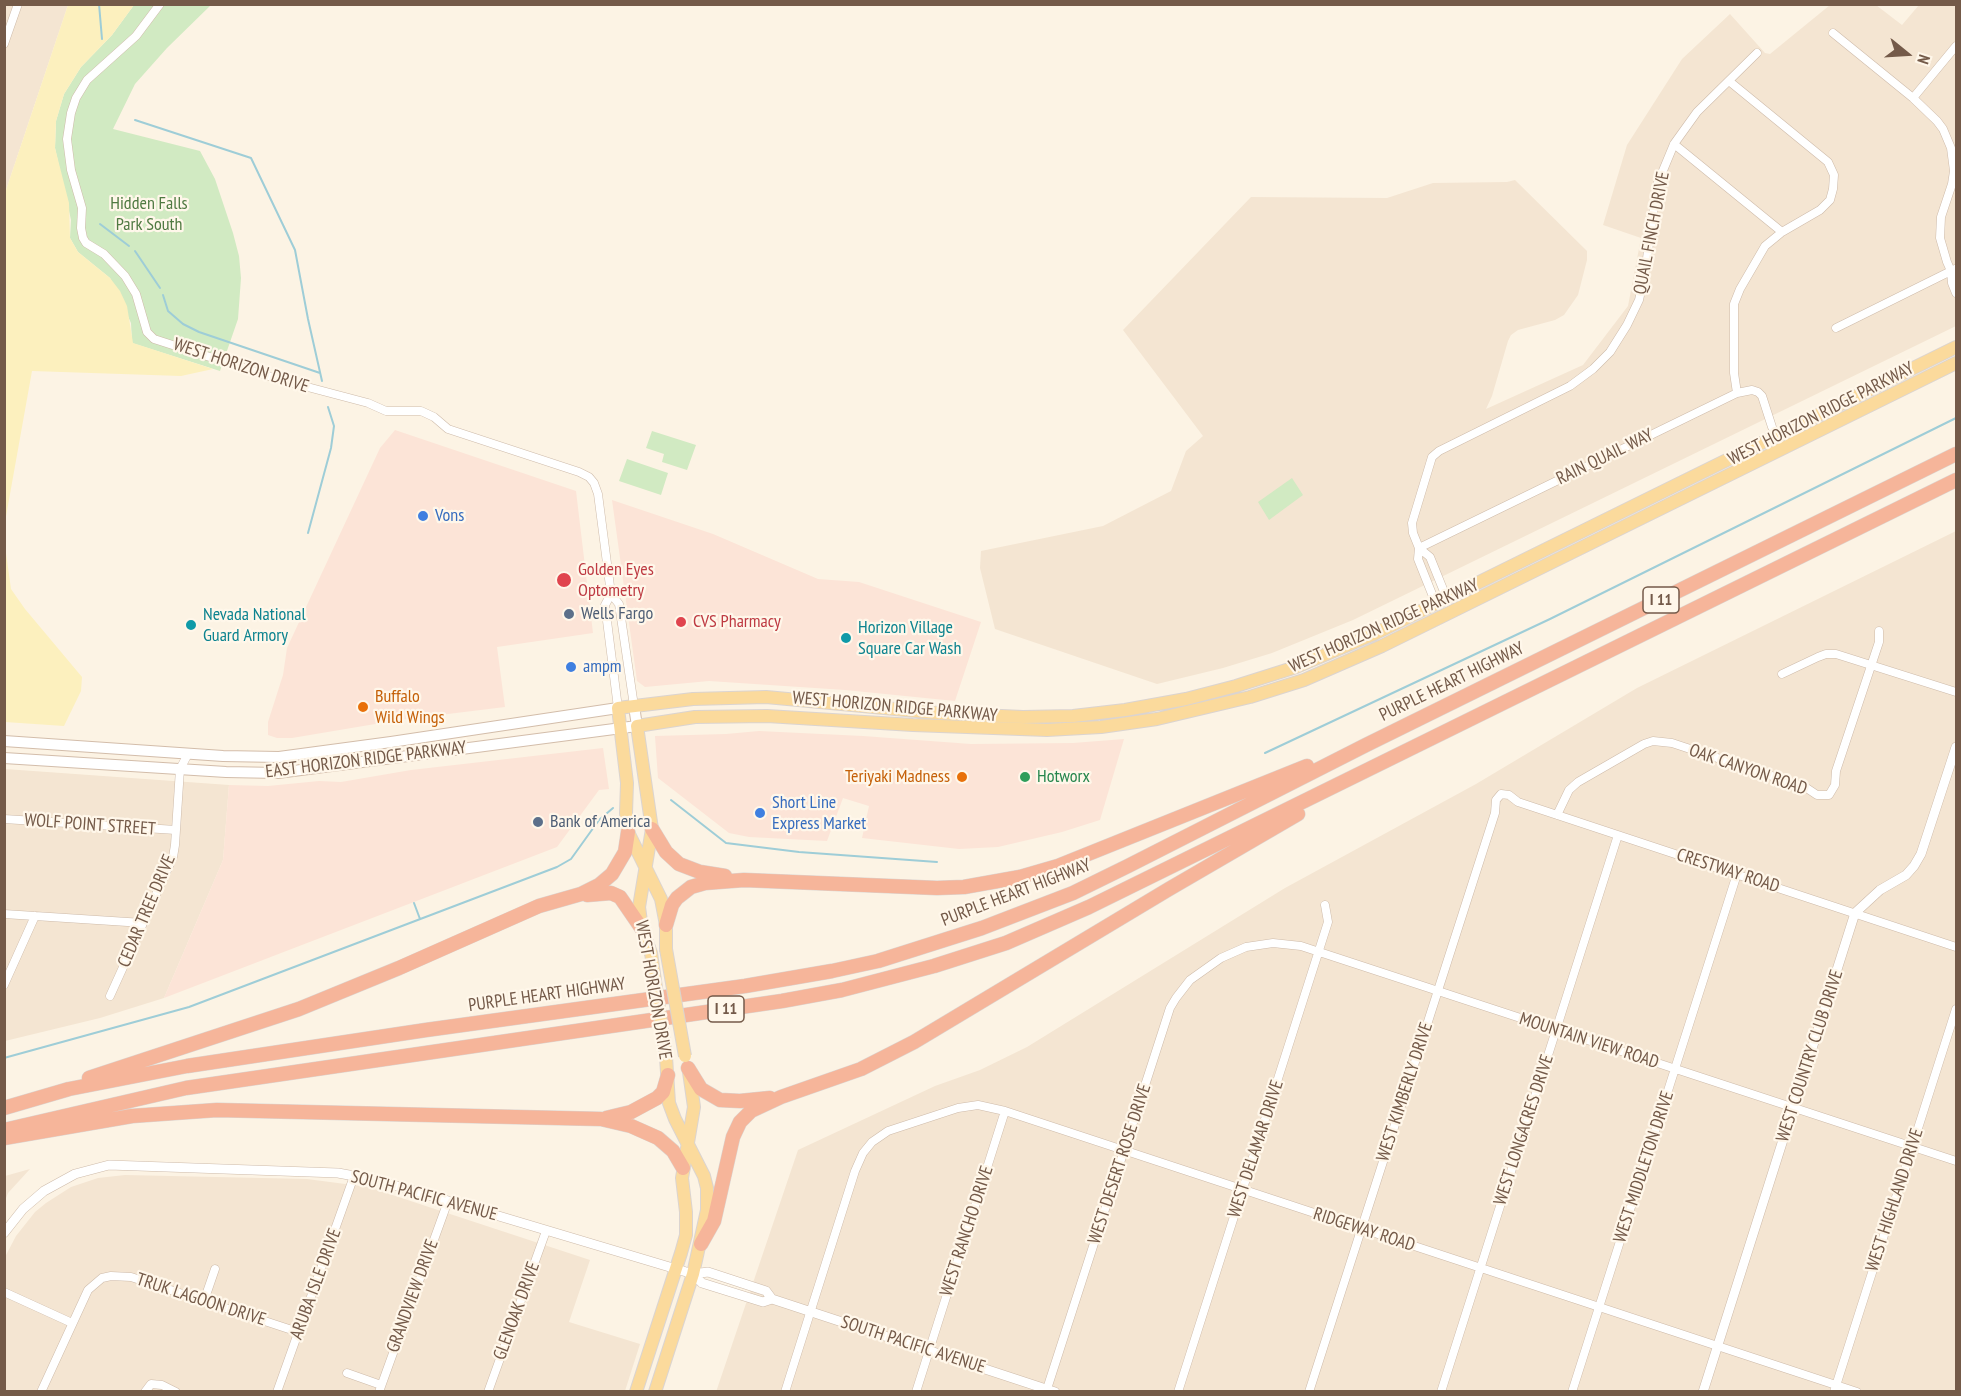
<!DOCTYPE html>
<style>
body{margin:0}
#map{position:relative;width:1961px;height:1396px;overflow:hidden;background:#fcf3e4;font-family:"PT Sans Narrow",sans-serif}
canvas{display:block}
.frame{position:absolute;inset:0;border:6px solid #745a49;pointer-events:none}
.north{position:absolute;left:1877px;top:24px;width:60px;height:60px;-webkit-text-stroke:4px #fff7ea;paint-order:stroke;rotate:108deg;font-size:16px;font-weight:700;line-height:24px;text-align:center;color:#745a49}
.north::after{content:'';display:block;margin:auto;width:21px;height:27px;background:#745a49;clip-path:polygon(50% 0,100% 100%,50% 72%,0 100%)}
</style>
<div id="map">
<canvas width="1961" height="1396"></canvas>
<div class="frame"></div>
<div class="north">N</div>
</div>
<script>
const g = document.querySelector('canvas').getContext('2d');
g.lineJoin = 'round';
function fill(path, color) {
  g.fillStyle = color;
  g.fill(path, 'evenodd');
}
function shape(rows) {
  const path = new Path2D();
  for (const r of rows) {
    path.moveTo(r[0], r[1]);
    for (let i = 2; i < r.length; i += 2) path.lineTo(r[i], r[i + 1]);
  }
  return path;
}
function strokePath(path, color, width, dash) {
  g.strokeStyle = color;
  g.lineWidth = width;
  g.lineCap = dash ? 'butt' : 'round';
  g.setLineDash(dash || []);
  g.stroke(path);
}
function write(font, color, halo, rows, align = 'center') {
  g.font = font + ' "PT Sans Narrow",sans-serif';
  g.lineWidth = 4.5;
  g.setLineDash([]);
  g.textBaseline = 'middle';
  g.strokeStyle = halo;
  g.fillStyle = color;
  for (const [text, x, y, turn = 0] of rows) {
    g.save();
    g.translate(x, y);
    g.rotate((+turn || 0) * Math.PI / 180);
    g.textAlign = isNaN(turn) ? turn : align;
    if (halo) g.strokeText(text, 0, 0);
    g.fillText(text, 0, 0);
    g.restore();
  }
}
fill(shape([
 [5,5,68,5,5,193],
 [1830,5,1876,5,1902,25,1919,5,1956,5,1956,326,1353,620,1272,653,1223,668,1157,684,995,629,980,568,981,551,1103,526,1171,491,1186,451,1203,436,1123,330,1251,197,1387,198,1433,183,1507,182,1515,180,1587,251,1587,260,1578,295,1564,315,1555,320,1518,330,1511,335,1508,341,1492,396,1486,409,1583,365,1628,306,1641,238,1603,225,1627,145,1682,59,1730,14,1765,53,1770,54],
 [1956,531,1956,1391,716,1392,798,1150,935,1086,980,1070,1027,1047,1285,888,1476,784,1637,688],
 [5,769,229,785,223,860,164,998,100,1018,5,1041],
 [30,1169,8,1193,5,1201,5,1176],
 [125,1175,307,1179,368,1187,590,1260,569,1322,640,1344,625,1391,5,1392,5,1257,16,1236,35,1212,46,1203,71,1187,98,1178]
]), '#f4e5d2');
fill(shape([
 [395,430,576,491,593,633,497,647,505,707,399,720,292,738,277,738,268,735,268,722,283,675,287,648,380,448],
 [612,500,713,534,818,579,859,582,981,622,955,701,845,690,709,681,645,687,637,681],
 [759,731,863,736,971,744,1073,743,1124,739,1100,820,1062,832,998,847,959,849,862,838,869,806,843,798,827,841,749,837,729,833,658,778,655,736,726,734],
 [603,748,609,789,599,790,557,847,164,998,223,860,229,785,268,786,319,781,341,782,411,770]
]), '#fce4d7');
fill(shape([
 [134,5,211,5,167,48,135,84,113,129,200,151,215,179,233,233,239,256,241,278,238,319,220,371,132,343,131,323,110,278,78,252,70,238,71,220,55,148,56,121,64,94,81,67,112,35],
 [652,431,696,445,687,470,662,462,664,454,646,448],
 [627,459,668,473,661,495,619,481],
 [1292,478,1303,495,1269,520,1258,502]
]), '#d1eac2');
fill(shape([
 [68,5,134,5,112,35,81,67,64,94,56,121,55,148,69,203,70,238,78,252,110,278,120,291,127,306,133,343,213,369,181,376,32,371,5,522,5,193],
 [5,546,11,589,25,609,82,677,81,691,64,726,5,722]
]), '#fcf0be');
strokePath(shape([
 [99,4,102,39],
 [135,120,251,158,295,250,308,319,322,381],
 [100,224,129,246],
 [135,251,160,288],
 [163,295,168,311,183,324,199,332,320,373],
 [308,533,331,448,334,426,328,407],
 [1265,753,1550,619,1956,418],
 [671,800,726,843,799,852,937,862],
 [414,903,420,919],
 [4,1058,189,1007,557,867,571,859,599,820,613,808]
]), '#9ecdd7', 2);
const minor = shape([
 [160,4,136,36,87,80,76,98,71,113,67,139,71,170,82,208,81,228,83,238,86,243,104,254,125,276,136,294,147,332,154,339,281,380,368,403,386,411,421,411,434,417,448,429,579,472,589,477,594,483,598,494,611,594,619,604,634,706],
 [1833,33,1913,98,1937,121,1943,129,1951,148,1954,171,1952,184,1941,217,1940,238,1947,262,1951,271,1956,275],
 [4,44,18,4],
 [1729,81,1828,162,1834,175,1833,189,1830,200,1820,210,1782,232,1765,246,1740,289,1734,304,1734,373,1737,393],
 [1913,98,1956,46],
 [1674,144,1782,232],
 [1951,271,1952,283,1956,293],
 [1836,328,1955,269],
 [1419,548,1737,393,1752,390,1758,392,1762,396,1772,427],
 [1419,548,1430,557,1447,599],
 [611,594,605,605,618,708],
 [1436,604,1418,559,1419,548,1413,533,1412,523,1432,457,1439,451,1570,386,1593,369,1610,352,1627,325,1639,300,1645,273,1657,185,1674,144,1697,112,1757,53],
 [1782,674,1818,657,1826,654,1836,654,1956,692],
 [1557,815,1569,790,1578,782,1644,744,1653,741,1672,743,1805,787,1817,795,1829,795,1835,785,1836,771,1879,642,1879,631],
 [4,819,176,830],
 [4,914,143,923],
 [4,985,35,916],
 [110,996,173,857,175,845,180,769,188,754],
 [4,1292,72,1323],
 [204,1301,215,1269],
 [347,1373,381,1385],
 [41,1392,88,1290,102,1278,111,1276,131,1277,298,1332],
 [145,1392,151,1384,162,1385,176,1392],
 [277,1392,354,1176],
 [379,1392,448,1201],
 [488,1392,546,1231],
 [785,1392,855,1171,863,1153,872,1142,888,1131,958,1108,978,1105,1005,1111,1857,1392],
 [916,1392,1005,1111],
 [1046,1392,1170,1008,1176,998,1190,980,1221,958,1246,947,1273,943,1301,946,1956,1161],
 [1178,1392,1328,922,1325,905],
 [1309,1392,1495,813,1496,800,1501,794,1509,795,1518,802,1956,947],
 [1441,1392,1618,835],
 [1572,1392,1737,874],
 [1834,1392,1956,1009]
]);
const tertiary = shape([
 [4,1233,23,1209,44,1191,75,1174,109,1165,338,1173,376,1180,425,1194,693,1274,708,1272,766,1291,772,1299,1055,1392],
 [693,1274,702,1283,763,1302,772,1299],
 [1703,1392,1855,913,1880,890,1906,875,1914,866,1921,854,1956,747]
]);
const secondary = shape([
 [4,741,223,756,279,757,391,742,618,708],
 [4,758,226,772,278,773,637,726,634,706]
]);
const primary = shape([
 [666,949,666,925,661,899,628,832,626,813,627,783,618,708,693,699,766,697,938,713,1023,717,1073,716,1125,710,1186,699,1236,686,1296,667,1374,634,1956,347],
 [651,953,642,929,639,907,652,829,637,726,695,717,767,716,913,725,1047,730,1101,727,1157,719,1250,697,1304,680,1382,646,1956,363],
 [636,1392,681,1253,686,1235,686,1212,682,1178,694,1107,689,1072],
 [655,1392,693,1274,707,1210,707,1188,704,1176,675,1119,669,1103,666,1057]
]);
const motorway = shape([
 [652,829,666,852,679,864,700,872,725,876],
 [587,895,611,893,620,897,642,929],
 [666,925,672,905,677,898,691,887,705,883,744,880,937,888,964,887,1020,877,1058,866,1307,766],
 [688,1068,701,1089,720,1100,740,1101,770,1098],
 [89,1078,299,1009,399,968,539,906,581,894,599,885,612,874,625,852,628,832],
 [4,1108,69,1089,187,1066,426,1030,745,986,832,971,878,961,982,928,1073,893,1128,866,1366,745,1956,454],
 [606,1118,631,1112,657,1098,663,1092,668,1075],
 [4,1130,186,1088,782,1001,842,990,934,966,1006,943,1089,907,1956,480],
 [4,1138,132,1116,217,1110,601,1119,631,1126,658,1138,673,1151,683,1168],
 [701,1244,714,1221,733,1137,740,1122,751,1111,781,1097,861,1069,914,1042,1169,889,1298,814]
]);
strokePath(minor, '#cebbaa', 9);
strokePath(tertiary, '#cebbaa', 10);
strokePath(secondary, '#d3bdaa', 12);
strokePath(primary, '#dbd4d0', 14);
strokePath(motorway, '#dbd4d0', 15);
strokePath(minor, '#fff', 8);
strokePath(tertiary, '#fff', 9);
strokePath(secondary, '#fff', 10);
strokePath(primary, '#fbda9c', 12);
strokePath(motorway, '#f6b59a', 14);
const primaryBridge = shape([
 [666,949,685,1056],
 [651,953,666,1057]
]);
strokePath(primaryBridge, '#dbd4d0', 14, []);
strokePath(primaryBridge, '#fbda9c', 12);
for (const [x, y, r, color] of [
 [423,516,6,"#3f7fe0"],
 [564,580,8,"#e0444e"],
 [569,614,6,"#5c6f8a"],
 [681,622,6,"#e0444e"],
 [191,625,6,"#0f9aa8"],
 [846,638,6,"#0f9aa8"],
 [571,667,6,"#3f7fe0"],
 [363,707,6,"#e8710a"],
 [962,777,6,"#e8710a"],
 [1025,777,6,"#2e9e5b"],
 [760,813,6,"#3f7fe0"],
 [538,822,6,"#5c6f8a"]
]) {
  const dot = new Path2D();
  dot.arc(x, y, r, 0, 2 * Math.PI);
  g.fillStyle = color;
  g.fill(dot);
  strokePath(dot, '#fff7ea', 2);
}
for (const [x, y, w] of [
 [1661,600,36],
 [726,1009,36]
]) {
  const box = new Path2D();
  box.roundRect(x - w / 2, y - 13, w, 26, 4.5);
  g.fillStyle = '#fff7ea';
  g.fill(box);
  strokePath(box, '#745a49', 1.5);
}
write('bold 16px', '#745a49', null, [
 ["I 11",1661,600],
 ["I 11",726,1009]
]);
write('18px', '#507a42', '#fff7ea', [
 ["Hidden Falls",149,204],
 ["Park South",149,225]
]);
write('18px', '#745a49', '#fff7ea', [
 ["QUAIL FINCH DRIVE",1652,233,-79],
 ["WEST HORIZON DRIVE",241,366,18],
 ["WEST HORIZON RIDGE PARKWAY",1821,414,-27],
 ["RAIN QUAIL WAY",1605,457,-26],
 ["WEST HORIZON RIDGE PARKWAY",1384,626,-24],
 ["PURPLE HEART HIGHWAY",1452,682,-26],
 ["WEST HORIZON RIDGE PARKWAY",895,707,5],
 ["EAST HORIZON RIDGE PARKWAY",366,760,-7],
 ["OAK CANYON ROAD",1748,770,19],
 ["WOLF POINT STREET",90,825,4],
 ["CRESTWAY ROAD",1728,871,18],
 ["PURPLE HEART HIGHWAY",1016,893,-21],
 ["CEDAR TREE DRIVE",147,911,-67],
 ["WEST HORIZON DRIVE",653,990,80],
 ["PURPLE HEART HIGHWAY",547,995,-8],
 ["MOUNTAIN VIEW ROAD",1589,1041,18],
 ["WEST COUNTRY CLUB DRIVE",1810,1056,-72],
 ["WEST KIMBERLY DRIVE",1405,1092,-72],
 ["WEST LONGACRES DRIVE",1524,1130,-72],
 ["WEST DELAMAR DRIVE",1256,1149,-72],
 ["WEST DESERT ROSE DRIVE",1120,1164,-72],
 ["WEST MIDDLETON DRIVE",1644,1167,-72],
 ["SOUTH PACIFIC AVENUE",424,1196,15],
 ["WEST HIGHLAND DRIVE",1895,1200,-72],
 ["RIDGEWAY ROAD",1364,1230,18],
 ["WEST RANCHO DRIVE",967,1231,-72],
 ["ARUBA ISLE DRIVE",316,1284,-70],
 ["GRANDVIEW DRIVE",413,1296,-70],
 ["TRUK LAGOON DRIVE",201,1300,18],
 ["GLENOAK DRIVE",517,1311,-70],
 ["SOUTH PACIFIC AVENUE",913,1345,18]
]);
write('18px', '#366cbe', '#fff7ea', [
 ["Vons",435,516],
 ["ampm",583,667],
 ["Short Line",772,803],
 ["Express Market",772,824]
], 'left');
write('18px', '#be3a42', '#fff7ea', [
 ["Golden Eyes",578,570],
 ["Optometry",578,591],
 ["CVS Pharmacy",693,622]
], 'left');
write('18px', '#4e5e75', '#fff7ea', [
 ["Wells Fargo",581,614],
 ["Bank of America",550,822]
], 'left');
write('18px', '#0d838f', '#fff7ea', [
 ["Nevada National",203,615],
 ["Guard Armory",203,636],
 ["Horizon Village",858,628],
 ["Square Car Wash",858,649]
], 'left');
write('18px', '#c56008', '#fff7ea', [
 ["Buffalo",375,697],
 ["Wild Wings",375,718],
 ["Teriyaki Madness",950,777,"right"]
], 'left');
write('18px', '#27864d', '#fff7ea', [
 ["Hotworx",1037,777]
], 'left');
</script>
